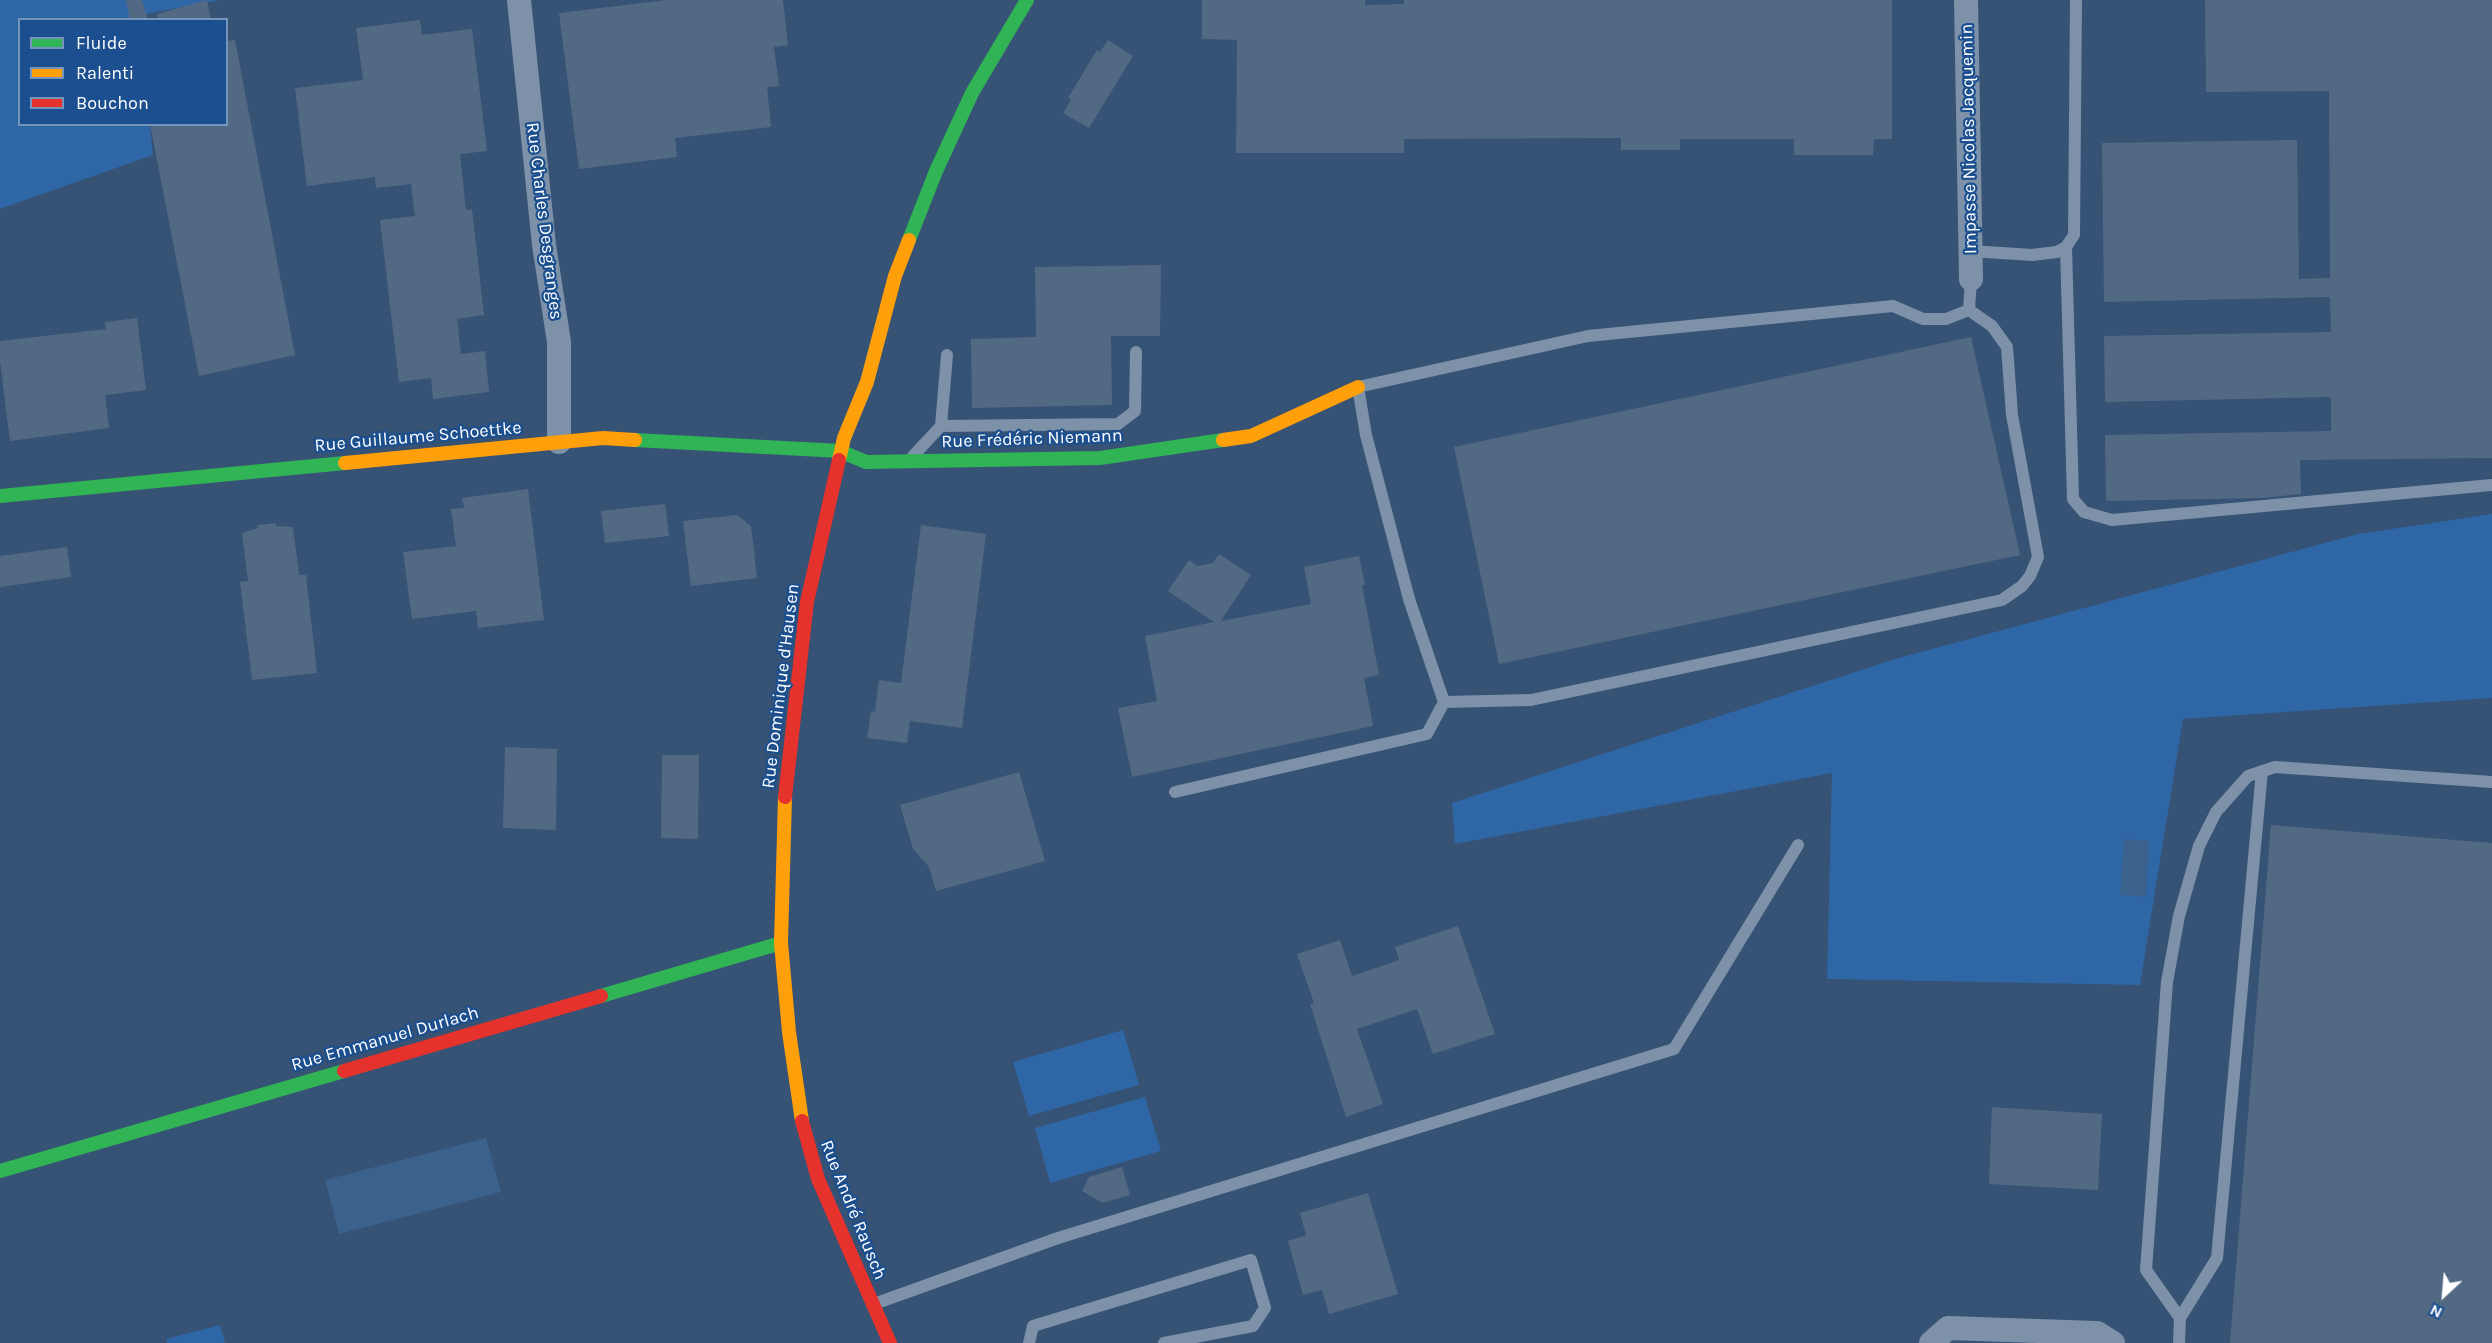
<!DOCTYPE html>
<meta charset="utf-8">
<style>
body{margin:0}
#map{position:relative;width:2492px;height:1343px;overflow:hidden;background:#365274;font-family:Karla,sans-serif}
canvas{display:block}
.legend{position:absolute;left:18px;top:18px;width:210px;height:108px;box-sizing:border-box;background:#1b4f8f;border:2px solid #7695bc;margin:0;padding:8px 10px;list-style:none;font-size:18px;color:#fff}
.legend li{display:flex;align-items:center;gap:12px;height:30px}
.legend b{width:30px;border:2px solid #7695bc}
.north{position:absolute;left:2414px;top:1265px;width:60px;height:60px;-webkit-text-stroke:4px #1b4f8f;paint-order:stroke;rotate:206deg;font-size:16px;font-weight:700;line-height:24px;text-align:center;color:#fff}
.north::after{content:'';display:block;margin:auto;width:21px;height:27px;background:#fff;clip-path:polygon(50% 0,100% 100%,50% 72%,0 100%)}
</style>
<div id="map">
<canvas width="2492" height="1343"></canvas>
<ul class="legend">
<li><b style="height:8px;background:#30b455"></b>Fluide</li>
<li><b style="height:8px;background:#ff9f0a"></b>Ralenti</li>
<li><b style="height:8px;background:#e5322d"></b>Bouchon</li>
</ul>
<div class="north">N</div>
</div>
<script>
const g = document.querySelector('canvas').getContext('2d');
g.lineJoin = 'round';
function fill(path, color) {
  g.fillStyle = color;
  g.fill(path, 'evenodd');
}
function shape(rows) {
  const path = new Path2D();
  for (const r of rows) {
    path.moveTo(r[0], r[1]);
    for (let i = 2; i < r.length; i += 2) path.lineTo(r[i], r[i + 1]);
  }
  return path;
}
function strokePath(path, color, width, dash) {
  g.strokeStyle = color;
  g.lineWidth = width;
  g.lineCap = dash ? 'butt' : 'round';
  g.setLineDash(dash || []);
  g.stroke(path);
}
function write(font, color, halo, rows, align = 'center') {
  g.font = font + ' Karla,sans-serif';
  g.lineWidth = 4.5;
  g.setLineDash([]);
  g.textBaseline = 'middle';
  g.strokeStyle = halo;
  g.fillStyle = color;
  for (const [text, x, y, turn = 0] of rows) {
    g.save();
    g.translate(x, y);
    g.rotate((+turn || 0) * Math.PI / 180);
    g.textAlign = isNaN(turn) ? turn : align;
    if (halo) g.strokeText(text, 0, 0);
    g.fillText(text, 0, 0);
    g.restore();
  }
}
fill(shape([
 [0,0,219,0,136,16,136,19,20,20,20,124,150,125,153,155,0,209],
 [2492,514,2492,698,2183,719,2140,985,1827,979,1832,773,1455,844,1452,803,1895,659,2358,534],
 [1123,1030,1139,1085,1029,1116,1013,1062],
 [1145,1097,1161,1151,1050,1183,1035,1128],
 [220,1325,225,1343,167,1343,166,1339]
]), '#2f66a5');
fill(shape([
 [2124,839,2149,841,2146,897,2120,895],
 [486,1138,501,1192,339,1234,325,1180]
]), '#3b618d');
fill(shape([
 [126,0,142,0,148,20,130,20],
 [207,0,211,20,158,20,157,14],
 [666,0,783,0,788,45,774,47,779,86,767,87,771,127,675,138,677,157,579,169,559,13],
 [1202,0,1365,0,1365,5,1404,4,1404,0,1892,0,1892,139,1874,139,1873,155,1794,155,1794,139,1680,139,1680,150,1621,150,1621,138,1404,139,1404,153,1236,153,1237,40,1202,39],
 [2205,0,2492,0,2492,458,2300,460,2301,494,2263,498,2106,501,2105,435,2331,431,2331,397,2105,402,2104,336,2331,332,2330,297,2104,302,2102,143,2297,140,2299,279,2330,278,2329,91,2206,92],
 [420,20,422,35,472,29,487,151,460,154,466,210,472,209,484,315,457,319,461,354,485,351,489,392,433,399,431,378,399,382,380,220,415,216,411,184,376,188,375,177,307,186,295,88,363,80,356,28],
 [235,40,295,355,199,376,150,124,226,124,226,41],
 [1108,40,1133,56,1089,128,1063,113,1071,100,1068,98,1097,50,1100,52],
 [1161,265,1160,336,1111,336,1112,405,972,408,971,339,1036,337,1035,267],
 [137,318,146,390,105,395,109,428,10,441,0,361,0,341,106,329,105,322],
 [1971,337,2020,555,1499,664,1454,447],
 [528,489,544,620,478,628,476,611,412,619,403,552,456,546,451,509,464,508,462,498],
 [665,504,669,536,605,543,601,511],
 [737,515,751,526,757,578,691,586,683,521],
 [276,523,276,526,293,527,299,575,306,575,317,673,252,680,240,582,248,581,242,533,258,528,258,525],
 [921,525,986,534,962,728,910,721,907,743,867,738,871,711,875,712,879,680,901,683],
 [67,547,71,577,0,587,0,556],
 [1219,554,1251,575,1221,621,1311,604,1304,567,1359,556,1365,585,1362,585,1379,675,1364,678,1373,726,1132,777,1118,708,1157,701,1145,636,1214,622,1168,591,1189,560,1198,566,1213,563],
 [505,747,557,749,556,830,503,828],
 [662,755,699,755,698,839,661,838],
 [1019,772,1045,861,936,891,929,867,913,849,900,805],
 [2271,825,2492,843,2492,1343,2230,1343],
 [1458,926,1495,1034,1433,1054,1417,1009,1357,1029,1383,1104,1346,1117,1310,1004,1314,1003,1297,954,1340,940,1352,976,1399,960,1395,947],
 [1992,1107,2102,1114,2098,1190,1989,1184],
 [1122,1167,1130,1195,1103,1203,1082,1191,1089,1177],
 [1368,1193,1398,1294,1329,1314,1322,1290,1303,1295,1288,1241,1306,1235,1300,1213]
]), '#526984');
strokePath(shape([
 [2066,247,2073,499,2084,512,2112,520,2492,485],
 [1970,251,2032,255,2057,252,2066,247,2074,235,2076,0],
 [941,426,947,355],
 [913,456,941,426,1118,424,1135,411,1136,352],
 [1444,702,1531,700,2002,600,2022,586,2030,576,2038,557,2012,415,2007,347,1992,326,1969,310],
 [1175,792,1427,734,1444,702,1409,599,1366,435,1358,387,1588,336,1893,306,1923,319,1946,319,1969,310,1971,279],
 [874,1304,1058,1238,1674,1049,1798,845],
 [2180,1318,2217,1258,2262,771],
 [1029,1343,1033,1326,1251,1260,1265,1308,1253,1326,1164,1343],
 [2179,1343,2180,1318,2146,1270,2167,982,2179,916,2199,846,2216,812,2248,776,2275,767,2492,782]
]), '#7d92a8', 12);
strokePath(shape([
 [519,0,544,245,559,342,559,442],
 [1966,0,1971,279],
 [1931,1343,1948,1328,2097,1333,2113,1343]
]), '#7d92a8', 24);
strokePath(shape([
 [909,240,936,171,972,93,1027,0],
 [635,440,840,451,866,462,1100,458,1223,440],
 [0,496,345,463],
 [601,996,781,943],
 [0,1171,344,1071]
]), '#30b455', 14);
strokePath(shape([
 [1223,440,1251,436,1358,387],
 [839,460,844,438,867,382,895,276,909,240],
 [345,463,603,438,635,440],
 [785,797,781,943,789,1032,802,1121]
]), '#ff9f0a', 14);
strokePath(shape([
 [785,797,807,602,839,460],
 [344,1071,601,996],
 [802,1121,818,1179,890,1343]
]), '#e5322d', 14);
write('18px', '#fff', '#1b4f8f', [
 ["Impasse Nicolas Jacquemin",1969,139,-91],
 ["Rue Charles Desgranges",544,221,83],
 ["Rue Guillaume Schoettke",418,437,-5],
 ["Rue Frédéric Niemann",1032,439,-2],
 ["Rue Dominique d'Hausen",781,686,-83],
 ["Rue Emmanuel Durlach",385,1039,-16],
 ["Rue André Rausch",853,1210,68]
]);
</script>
